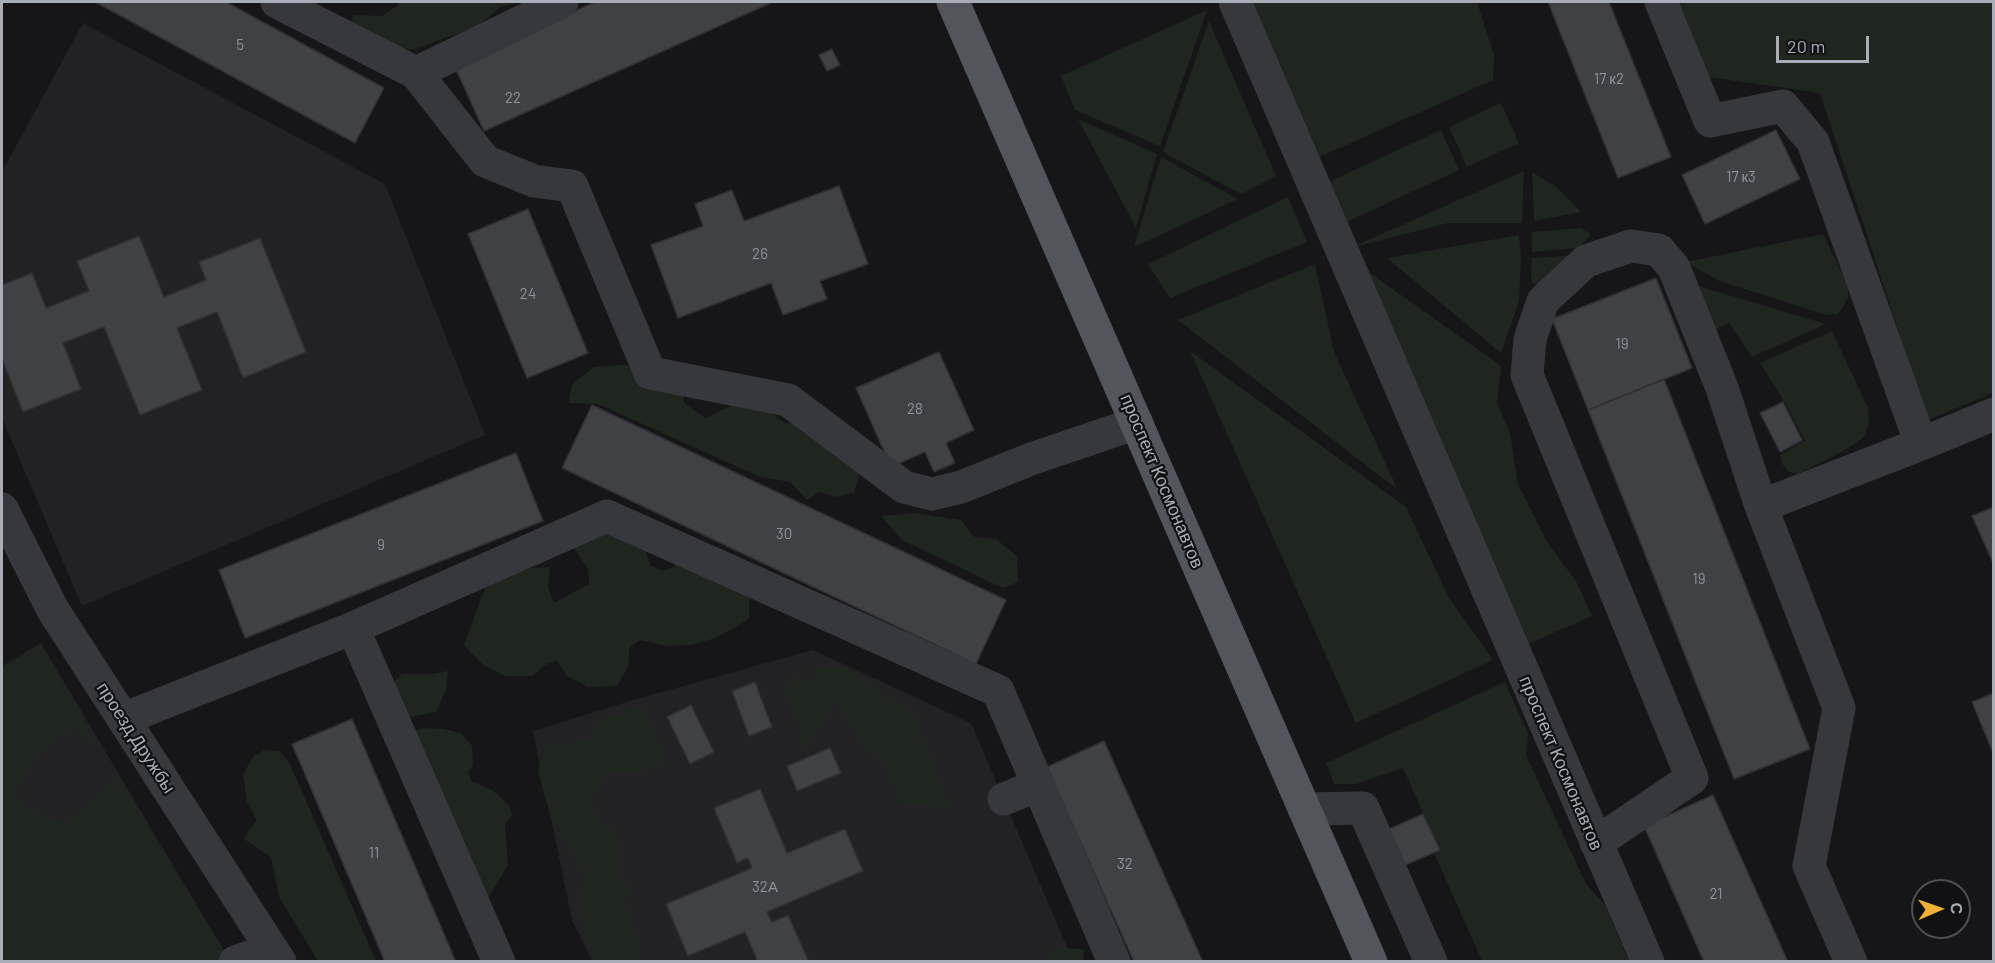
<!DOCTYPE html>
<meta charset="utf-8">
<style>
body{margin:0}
#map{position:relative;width:1995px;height:963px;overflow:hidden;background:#161618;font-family:Barlow,sans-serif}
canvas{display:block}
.frame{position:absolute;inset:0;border:3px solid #a8adb8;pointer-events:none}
.north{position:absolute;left:1911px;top:879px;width:60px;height:60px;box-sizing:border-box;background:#111113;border:2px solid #4d4f55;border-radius:50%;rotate:88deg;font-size:16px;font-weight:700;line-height:24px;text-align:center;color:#a8adb8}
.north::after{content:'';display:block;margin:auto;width:21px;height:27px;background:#f2b134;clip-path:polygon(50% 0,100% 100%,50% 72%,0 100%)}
.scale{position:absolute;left:1776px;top:36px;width:93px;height:27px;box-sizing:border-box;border:3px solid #a8adb8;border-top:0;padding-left:8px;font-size:18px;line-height:21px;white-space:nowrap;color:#a8adb8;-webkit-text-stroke:4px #111113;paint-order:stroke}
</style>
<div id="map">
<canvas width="1995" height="963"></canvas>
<div class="frame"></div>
<div class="north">С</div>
<div class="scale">20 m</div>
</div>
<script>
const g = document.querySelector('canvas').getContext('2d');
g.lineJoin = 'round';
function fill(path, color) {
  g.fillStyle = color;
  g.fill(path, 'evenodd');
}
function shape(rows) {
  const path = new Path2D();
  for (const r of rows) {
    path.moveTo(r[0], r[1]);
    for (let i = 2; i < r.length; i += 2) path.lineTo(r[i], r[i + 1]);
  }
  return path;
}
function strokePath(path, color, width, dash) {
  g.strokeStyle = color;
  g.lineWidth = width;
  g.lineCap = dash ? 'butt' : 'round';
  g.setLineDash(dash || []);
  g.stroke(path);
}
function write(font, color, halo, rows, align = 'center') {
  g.font = font + ' Barlow,sans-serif';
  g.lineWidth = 4.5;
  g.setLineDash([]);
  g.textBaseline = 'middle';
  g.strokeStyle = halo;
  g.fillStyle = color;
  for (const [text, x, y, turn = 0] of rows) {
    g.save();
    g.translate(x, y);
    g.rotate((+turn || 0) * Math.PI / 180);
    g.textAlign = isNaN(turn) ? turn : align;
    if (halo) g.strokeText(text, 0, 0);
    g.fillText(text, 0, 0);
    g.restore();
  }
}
fill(shape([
 [83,23,385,184,485,435,82,606,2,418,2,172],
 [41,643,230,961,2,961,2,666],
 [813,650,971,723,1073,961,592,961,572,920,533,731,633,700]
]), '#222225');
fill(shape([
 [398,2,521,2,501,7,475,28,442,39,414,50,388,45,350,29,353,15,382,16,398,5],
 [1239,2,1477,2,1494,55,1493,80,1310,161],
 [1677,2,1993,2,1993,393,1928,420,1820,93,1708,77],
 [1207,10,1160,146,1075,110,1061,76],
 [1209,21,1276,176,1241,194,1163,152],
 [1501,103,1519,143,1467,167,1449,127],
 [1078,119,1157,154,1136,228],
 [1441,130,1459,170,1338,226,1320,186],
 [1161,157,1238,199,1134,247],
 [1524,171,1522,223,1448,223,1350,248],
 [1532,172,1555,186,1581,212,1534,221],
 [1288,197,1307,242,1170,298,1148,264],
 [1581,228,1591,235,1578,248,1532,252,1532,232],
 [1823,234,1848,286,1848,297,1843,308,1837,314,1827,315,1719,281,1686,262],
 [1519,235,1521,258,1519,301,1501,353,1387,258],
 [1580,255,1540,285,1531,282,1532,258],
 [1356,263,1501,366,1497,403,1510,433,1518,484,1547,542,1576,581,1592,616,1524,646],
 [1315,264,1334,352,1398,490,1178,320],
 [1698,286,1826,324,1752,357,1729,323,1714,330],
 [1832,331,1868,408,1869,424,1863,438,1843,451,1798,474,1789,472,1782,464,1780,455,1805,440,1784,401,1760,363],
 [1190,351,1406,507,1449,598,1493,660,1356,723],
 [623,365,657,366,682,376,684,403,705,418,750,397,785,423,815,424,862,467,854,492,837,497,819,492,807,500,790,482,760,477,598,404,569,403,572,384,594,367],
 [612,510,645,548,650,565,663,571,680,564,750,572,749,619,716,638,691,645,666,646,640,640,629,648,628,667,617,686,588,687,567,676,556,660,544,666,533,676,505,676,483,665,464,645,485,588,516,569,550,567,548,587,554,603,589,584,588,569,574,548],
 [915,513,961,520,974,537,996,539,1017,556,1018,582,1003,588,902,540,881,516],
 [41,645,99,747,73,727,36,755,14,793,31,810,64,825,118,777,230,961,2,961,2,668],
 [814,666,847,667,873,688,914,713,951,809,902,804,883,760,866,749,836,702,802,752,796,712,782,689,798,676,815,683],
 [448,671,446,690,436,712,405,718,392,684,402,674,432,674],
 [1505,682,1528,734,1526,755,1586,884,1605,905,1629,961,1482,961,1434,853,1440,850,1403,768,1356,784,1334,784,1326,763],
 [642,706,668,762,639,773,608,774,593,795,595,816,618,833,620,878,633,888,624,902,632,922,642,961,596,961,579,915,583,876,571,848,551,818,538,771,544,744,568,744,590,740,597,721],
 [422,728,444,729,461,733,472,746,473,765,468,772,471,781,492,790,508,804,513,815,505,823,508,865,487,900,413,732],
 [264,750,280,751,290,764,376,961,318,961,279,897,271,857,244,839,248,831,257,821,247,802,243,774,253,757],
 [1053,948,1084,949,1083,961,1049,961]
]), '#1e261f');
const building = shape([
 [95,2,226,2,384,88,355,143,95,2],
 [595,2,773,2,484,131,454,65,595,2],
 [1548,2,1609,2,1671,157,1618,178,1548,2],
 [832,49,840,65,827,71,819,55,832,49],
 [1776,130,1800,179,1705,224,1682,175,1776,130],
 [839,186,868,264,820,281,827,299,783,315,771,283,678,318,651,245,703,226,695,204,732,190,744,221,839,186],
 [528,209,588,353,527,378,468,234,528,209],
 [139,236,164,297,206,280,199,262,260,238,306,352,243,378,217,312,177,328,202,390,140,415,104,327,63,343,81,389,23,412,2,359,2,285,32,273,46,308,89,291,77,261,139,236],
 [1656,278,1692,368,1588,410,1552,319,1656,278],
 [939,352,974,430,946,443,955,463,934,472,925,452,891,467,856,388,939,352],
 [1664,379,1810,749,1734,779,1588,410,1664,379],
 [1783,402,1802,440,1780,452,1760,413,1783,402],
 [592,405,1006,600,976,664,562,468,592,405],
 [516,453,543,521,245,638,219,570,516,453],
 [1994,507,1994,565,1972,516,1994,507],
 [755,682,772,727,749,736,732,691,755,682],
 [1994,693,1994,755,1972,702,1994,693],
 [691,705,714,752,690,764,667,717,691,705],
 [352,719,456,962,385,962,292,744,352,719],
 [1104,741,1203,962,1134,962,1047,767,1104,741],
 [830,748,841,773,797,791,787,766,830,748],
 [760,789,787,853,845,829,863,871,767,912,772,922,788,915,809,962,758,962,745,932,688,956,666,904,752,868,748,858,737,863,714,808,760,789],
 [1713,795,1788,962,1704,962,1644,826,1713,795],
 [1423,814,1440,850,1403,866,1387,830,1423,814]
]);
fill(building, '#404145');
strokePath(building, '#303034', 1.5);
strokePath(shape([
 [277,2,416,73,562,2],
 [1235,2,1648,962],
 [1661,2,1710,121,1783,106,1813,142,1921,444],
 [416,73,485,161,534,181,572,186,650,373,788,400,904,487,932,494,961,487,1031,459,1137,423],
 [1761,506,1921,444,1994,414],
 [2,509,53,610,280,962],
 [353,628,607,516,998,691,1114,962],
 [123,719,353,628,499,962],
 [1004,799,1039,785],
 [1304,809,1363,808,1431,962],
 [1596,843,1692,778,1527,375,1530,339,1543,301,1586,261,1631,246,1659,250,1674,268,1722,388,1761,506,1839,708,1809,866,1851,962],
 [235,962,272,949]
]), '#37383d', 33);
strokePath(shape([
 [953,2,1371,962]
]), '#53555c', 33);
write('15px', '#8e929b', null, [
 ["5",240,45],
 ["17 к2",1609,79],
 ["22",513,98],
 ["17 к3",1741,177],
 ["26",760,254],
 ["24",528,294],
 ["19",1622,344],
 ["28",915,409],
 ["30",784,534],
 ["9",381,545],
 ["19",1699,579],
 ["11",374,853],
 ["32",1125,864],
 ["32А",765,887],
 ["21",1716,894]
]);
write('18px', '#a8adb8', '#111113', [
 ["проспект Космонавтов",1162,481,67],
 ["проезд Дружбы",136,738,57],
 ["проспект Космонавтов",1561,763,67]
]);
</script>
